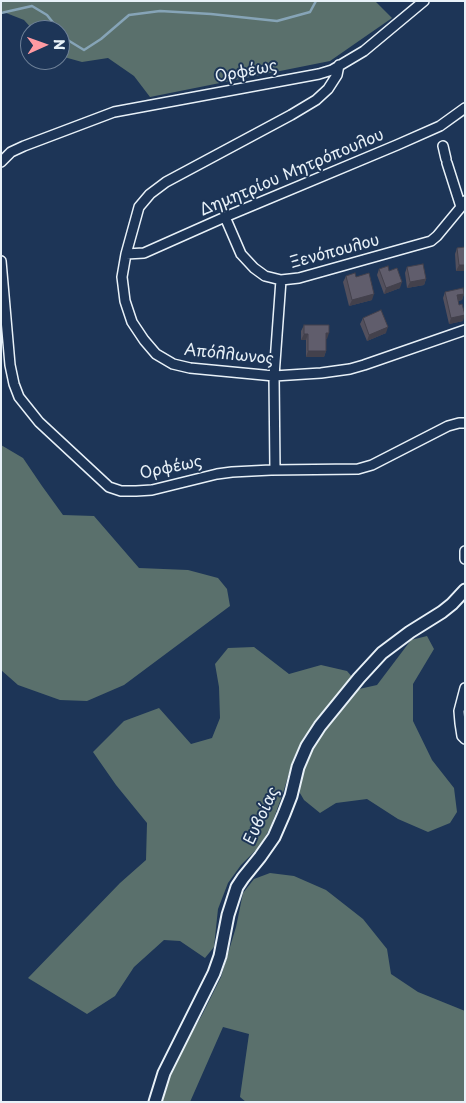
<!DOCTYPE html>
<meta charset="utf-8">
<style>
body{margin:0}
#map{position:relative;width:466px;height:1103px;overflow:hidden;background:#1d3557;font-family:"Playpen Sans",sans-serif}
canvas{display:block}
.frame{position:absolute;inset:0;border:2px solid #e8f1f8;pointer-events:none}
.north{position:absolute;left:20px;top:20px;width:50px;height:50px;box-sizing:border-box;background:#1d3557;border:1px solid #6e8097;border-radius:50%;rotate:88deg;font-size:14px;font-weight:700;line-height:20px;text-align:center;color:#e8f1f8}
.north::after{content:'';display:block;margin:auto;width:18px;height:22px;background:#ff9aa2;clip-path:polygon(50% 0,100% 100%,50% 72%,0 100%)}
</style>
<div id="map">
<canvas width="466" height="1103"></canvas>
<div class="frame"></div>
<div class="north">N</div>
</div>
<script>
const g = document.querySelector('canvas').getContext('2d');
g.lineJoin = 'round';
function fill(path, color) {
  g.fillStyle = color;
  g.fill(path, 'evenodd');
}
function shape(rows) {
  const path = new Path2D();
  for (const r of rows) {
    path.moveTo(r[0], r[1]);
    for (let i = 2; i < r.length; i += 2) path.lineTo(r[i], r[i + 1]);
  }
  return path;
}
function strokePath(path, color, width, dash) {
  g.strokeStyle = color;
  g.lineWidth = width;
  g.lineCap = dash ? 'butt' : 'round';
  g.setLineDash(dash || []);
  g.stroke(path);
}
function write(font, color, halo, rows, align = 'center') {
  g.font = font + ' "Playpen Sans",sans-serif';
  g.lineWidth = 4;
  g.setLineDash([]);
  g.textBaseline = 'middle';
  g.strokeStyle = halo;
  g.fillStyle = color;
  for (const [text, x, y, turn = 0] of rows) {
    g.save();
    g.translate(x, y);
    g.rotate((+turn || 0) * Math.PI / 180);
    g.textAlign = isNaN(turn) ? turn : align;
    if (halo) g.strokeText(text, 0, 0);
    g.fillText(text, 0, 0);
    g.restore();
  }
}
fill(shape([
 [1,1,375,1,392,18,330,61,150,97,134,76,108,58,82,62,64,57,60,54,60,30,33,30,24,20,1,11],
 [1,445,23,458,42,486,63,515,94,516,139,568,188,570,218,578,227,589,230,606,124,685,87,701,60,700,18,685,1,670],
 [427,636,434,649,413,684,413,721,432,760,454,788,457,812,450,823,428,832,398,819,367,799,336,803,320,813,304,800,297,788,310,750,359,689,377,685,411,640],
 [254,647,289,674,321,665,347,671,353,678,304,737,293,760,283,793,271,826,260,846,241,865,228,883,218,909,214,947,205,958,180,941,164,940,134,967,115,996,87,1014,28,978,120,883,146,860,147,823,116,785,93,752,124,721,159,708,191,744,212,738,220,718,219,687,215,664,228,648],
 [270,873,294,876,326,890,363,919,387,949,391,974,418,992,465,1011,465,1102,246,1102,240,1097,249,1034,223,1027,190,1102,161,1102,175,1062,202,1015,221,977,236,927,243,893,254,879]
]), '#5a706c');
strokePath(shape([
 [1,13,32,6,47,15,59,30],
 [60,32,66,39,84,50,101,39,129,15,160,11,211,14,277,21,310,12,316,1]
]), '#86a4b7', 2.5);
const minor = shape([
 [339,65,337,75,328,89,316,100,291,115,166,182,150,194,139,207,126,254,122,277,125,301,132,322,144,340,156,354,173,364,190,368,274,376,321,373,350,369,364,365,465,330],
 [443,146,446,159],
 [1,162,11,152,24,146,114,112,319,74,332,70,364,51,424,1],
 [447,163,461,207],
 [225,217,241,254,254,268,265,276,281,280,299,278,431,241,437,236,461,207,465,201],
 [126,254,144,253,225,217,397,145,440,126,465,108],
 [1,261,10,365,14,384,19,397,39,422,109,487,121,491,136,491,152,490,217,474,232,472,271,470,358,469,372,465,448,426,459,423,465,423],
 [275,470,274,376,281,280],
 [465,551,465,559],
 [465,688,459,711,460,723,462,736,465,739]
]);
const tertiary = shape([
 [155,1102,164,1073,214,973,220,956,228,915,237,887,243,878,260,857,274,837,284,814,291,796,298,767,307,746,320,726,359,678,382,653,410,632,442,612,452,604,465,590]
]);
strokePath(minor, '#e8f1f8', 12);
strokePath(tertiary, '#e8f1f8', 15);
strokePath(minor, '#1d3557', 9);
strokePath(tertiary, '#1d3557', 11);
fill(shape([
 [465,247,465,271,456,271,455,254,457,248],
 [407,267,426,279,424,285,407,288,405,273],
 [379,269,389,271,400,288,384,294,377,275],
 [346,276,356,277,372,300,349,306,343,282],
 [445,292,464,294,462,300,458,301,463,321,449,324,443,298],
 [363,318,386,333,367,341,360,324],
 [304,325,327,339,326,339,326,351,324,357,306,357,306,340,301,340,301,331]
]), '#53505d');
fill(shape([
 [459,265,465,265,465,271,456,271],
 [426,279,424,285,407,288,410,282],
 [402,282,400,288,384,294,386,288],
 [374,294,372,300,349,306,352,300],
 [464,294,462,300,455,301,457,295],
 [465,315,463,321,449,324,451,318],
 [388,327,386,333,367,341,369,335],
 [326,333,329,333,327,339,324,339],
 [304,334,308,334,306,340,301,340],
 [308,351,326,351,324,357,306,357]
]), '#43414c');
const building = shape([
 [465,247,465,265,459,265,457,248,465,247],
 [423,264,426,279,410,282,407,267,423,264],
 [388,266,389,271,397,268,402,282,386,288,379,269,388,266],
 [355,273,356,277,369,273,374,294,352,300,346,276,355,273],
 [463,288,464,294,457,295,459,305,462,304,465,315,451,318,445,292,463,288],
 [381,310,388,327,369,335,363,318,381,310],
 [304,325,329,325,329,333,326,333,326,351,308,351,308,334,304,334,304,325]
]);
fill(building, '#605d6c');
strokePath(building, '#43414c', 1);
write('16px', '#e8f1f8', '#1d3557', [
 ["Ορφέως",246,72,-11],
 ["Δημητρίου Μητρόπουλου",292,173,-23],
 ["Ξενόπουλου",335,252,-15],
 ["Απόλλωνος",229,355,6],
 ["Ορφέως",171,468,-12],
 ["Ευβοίας",262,816,-65]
]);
</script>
